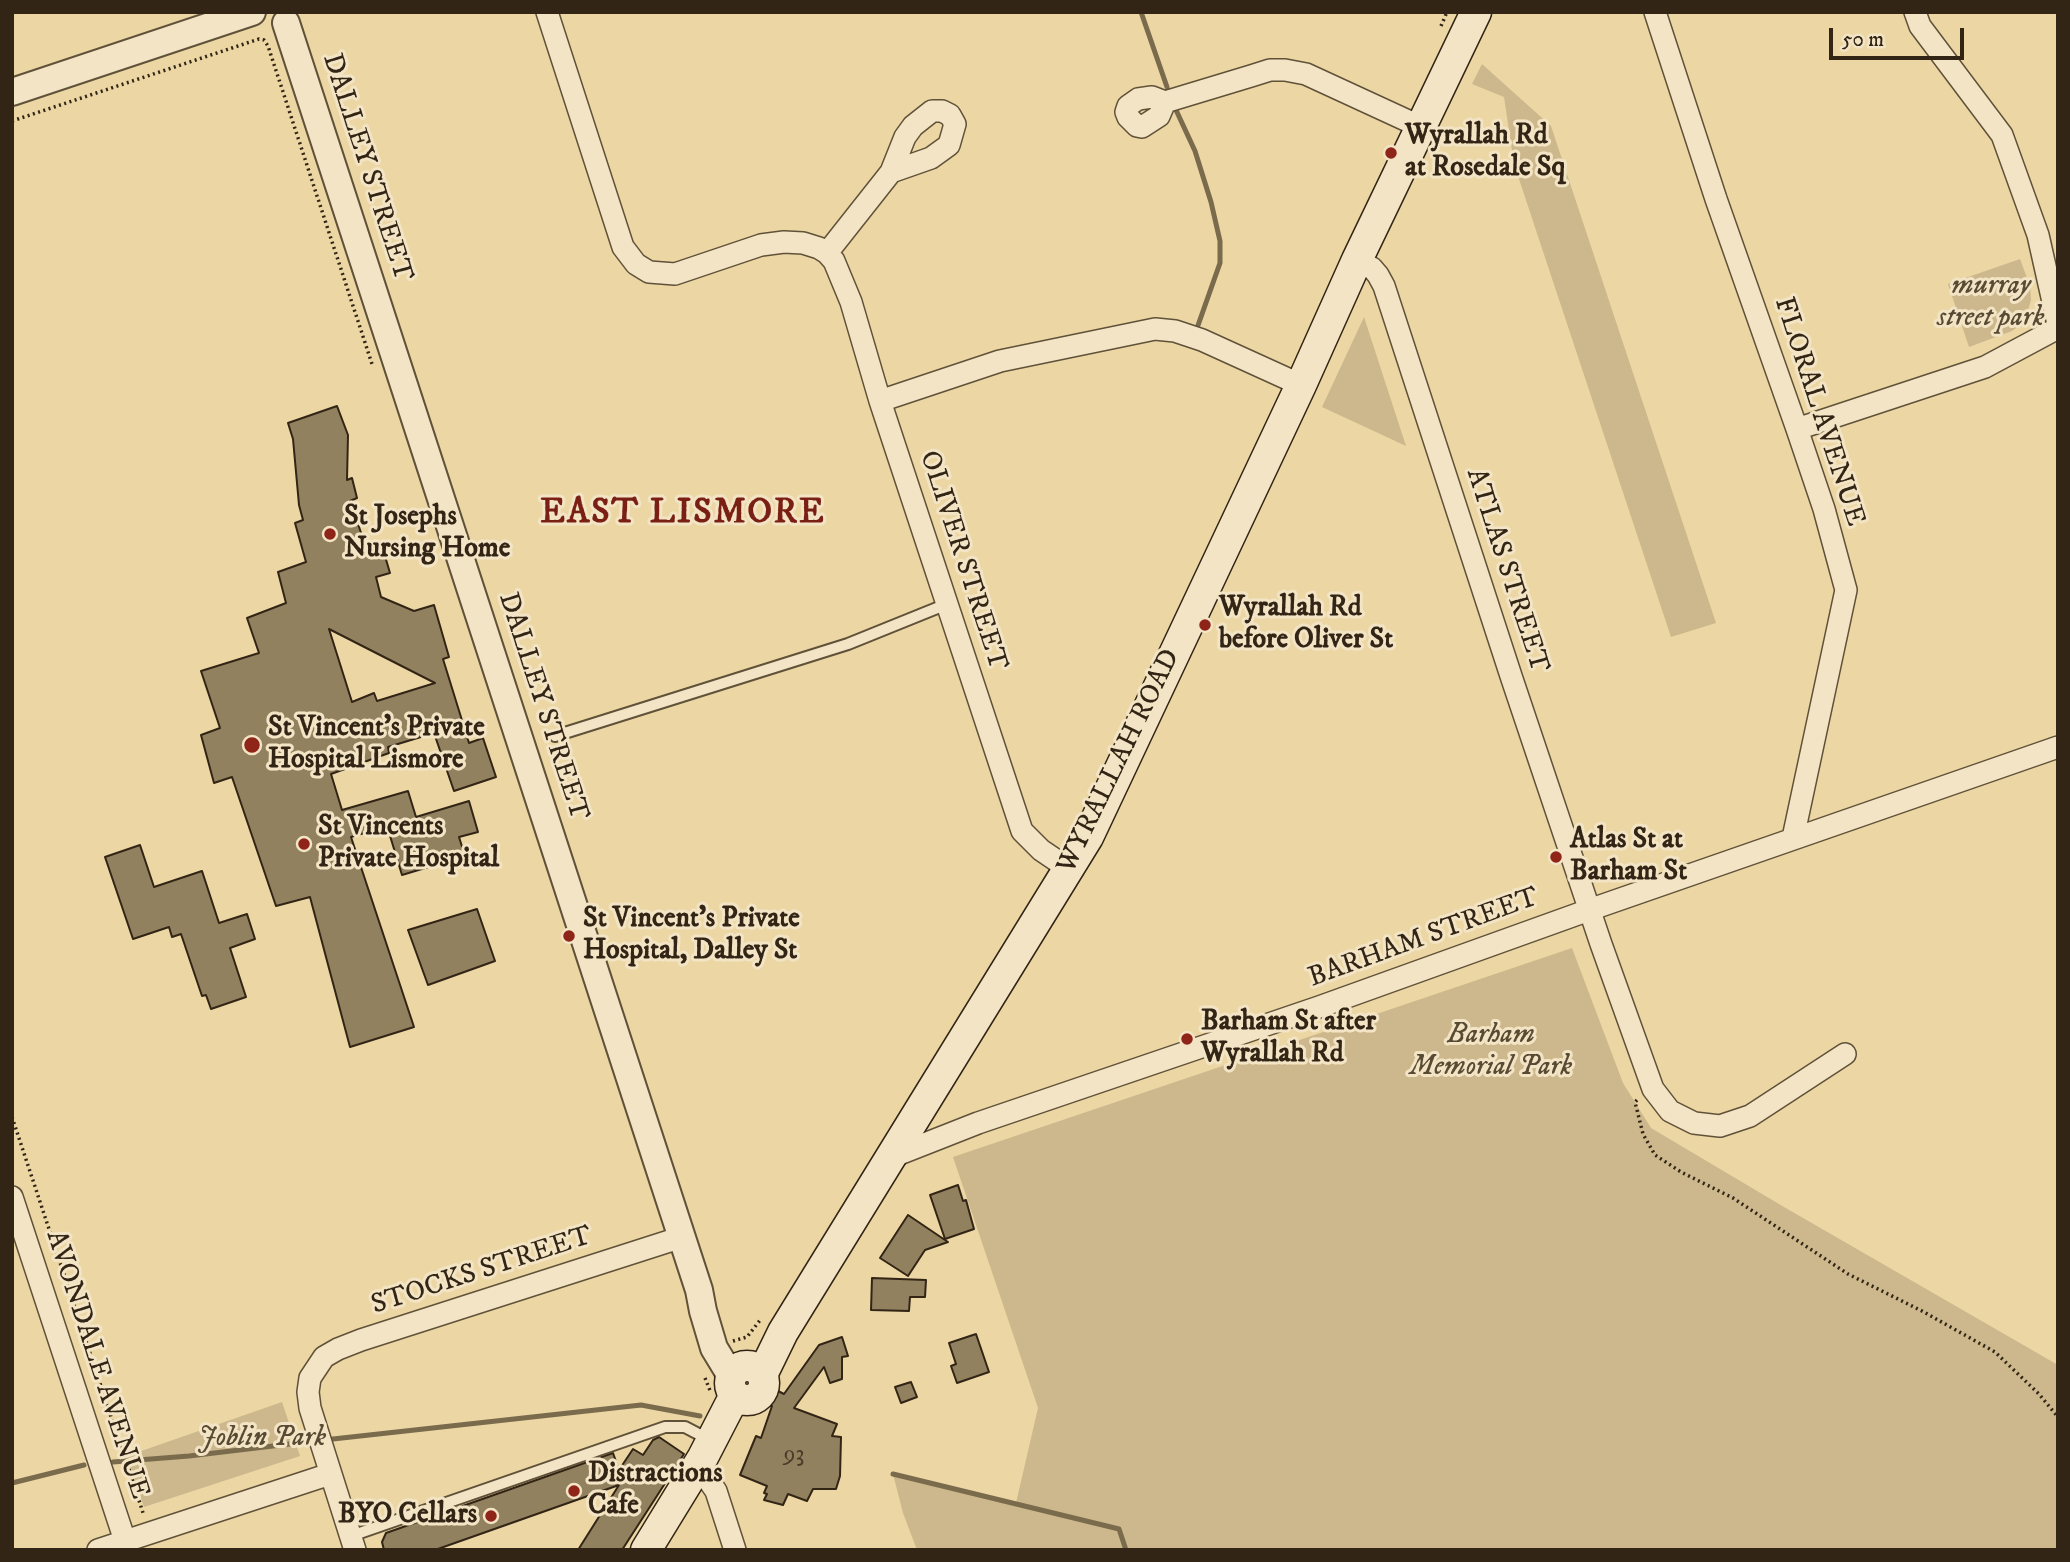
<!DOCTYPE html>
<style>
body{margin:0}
#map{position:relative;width:2070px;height:1562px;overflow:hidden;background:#ebd6a4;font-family:"IM FELL DW Pica",serif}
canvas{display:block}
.frame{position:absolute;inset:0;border:14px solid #322515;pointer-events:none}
.scale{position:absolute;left:1829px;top:28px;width:135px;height:32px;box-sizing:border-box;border:4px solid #322515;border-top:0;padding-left:9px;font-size:21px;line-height:24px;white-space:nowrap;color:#322515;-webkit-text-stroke:5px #f2e4c4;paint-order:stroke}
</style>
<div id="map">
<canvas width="2070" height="1562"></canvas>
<div class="frame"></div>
<div class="scale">50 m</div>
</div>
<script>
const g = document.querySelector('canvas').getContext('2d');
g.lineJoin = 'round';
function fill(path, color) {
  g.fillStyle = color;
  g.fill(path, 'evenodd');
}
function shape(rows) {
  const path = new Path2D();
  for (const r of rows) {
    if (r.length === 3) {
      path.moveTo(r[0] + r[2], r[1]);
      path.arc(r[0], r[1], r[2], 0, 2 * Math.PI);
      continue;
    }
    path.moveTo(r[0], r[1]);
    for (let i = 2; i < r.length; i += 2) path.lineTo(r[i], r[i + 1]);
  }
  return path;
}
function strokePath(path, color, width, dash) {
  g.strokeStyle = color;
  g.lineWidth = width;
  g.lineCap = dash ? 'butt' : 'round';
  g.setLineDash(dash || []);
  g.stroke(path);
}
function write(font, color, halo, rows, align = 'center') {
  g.font = font + ' "IM FELL DW Pica",serif';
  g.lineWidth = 6;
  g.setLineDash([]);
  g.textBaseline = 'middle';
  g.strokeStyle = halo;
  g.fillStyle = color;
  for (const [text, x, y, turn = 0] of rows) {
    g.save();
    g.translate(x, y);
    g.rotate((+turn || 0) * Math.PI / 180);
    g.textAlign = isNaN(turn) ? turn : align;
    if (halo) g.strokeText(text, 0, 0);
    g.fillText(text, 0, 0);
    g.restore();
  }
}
fill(shape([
 [1482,64,1551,126,1716,623,1671,637,1514,164,1504,97,1472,84],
 [2020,259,2030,286,2031,300,2027,314,2020,325,2012,331,1969,347,1948,284],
 [1364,317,1406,446,1322,407],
 [1572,948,1623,1083,1651,1128,1784,1207,2058,1365,2058,1550,917,1550,903,1513,893,1474,1016,1503,1038,1408,953,1157],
 [282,1402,300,1456,144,1507,127,1456]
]), '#ccb88c');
strokePath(shape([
 [1141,12,1167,87],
 [1176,110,1195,151,1211,202,1220,241,1220,263,1196,331],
 [324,1440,641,1405,700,1416],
 [113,1462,189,1456,315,1441],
 [893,1474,1119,1529,1126,1550],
 [12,1483,84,1465]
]), '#7b6b4d', 5);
const building = shape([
 [337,406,348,435,347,480,352,478,357,498,350,501,367,550,382,546,390,573,376,577,381,597,414,611,434,605,449,657,443,659,469,743,483,738,496,777,454,791,434,733,388,747,389,753,331,774,342,810,408,791,416,817,469,801,478,832,459,837,465,856,402,875,387,826,351,837,414,1027,350,1047,310,897,276,906,232,777,214,783,201,735,220,728,201,671,259,653,247,618,286,603,278,572,306,562,295,523,303,520,299,505,293,439,288,423,337,406],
 [329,629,435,683,377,701,374,693,352,702,329,629],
 [140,845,154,887,202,871,219,923,247,914,255,939,230,948,246,997,211,1009,206,995,202,996,181,934,172,937,169,927,133,939,105,857,140,845],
 [477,909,495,961,428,985,408,930,477,909],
 [958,1185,963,1201,966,1200,974,1229,945,1239,930,1195,958,1185],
 [908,1215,948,1242,925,1250,908,1276,880,1258,908,1215],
 [872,1278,926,1280,925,1297,910,1297,909,1311,871,1310,872,1278],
 [976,1334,989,1372,957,1383,951,1366,956,1364,949,1343,976,1334],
 [842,1337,848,1356,842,1357,842,1379,830,1383,824,1367,794,1408,837,1424,832,1436,841,1437,840,1476,836,1489,813,1489,807,1501,788,1494,783,1505,764,1500,767,1494,764,1493,767,1486,740,1475,756,1436,761,1438,772,1406,769,1406,778,1391,784,1394,819,1345,842,1337],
 [911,1382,917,1397,901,1403,895,1387,911,1382],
 [659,1437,684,1454,622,1550,578,1550,619,1485,435,1550,384,1550,382,1542,386,1533,613,1453,619,1470,633,1449,643,1455,653,1440,659,1437]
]);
fill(building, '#92815f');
strokePath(building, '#322515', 2);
const service = shape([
 [555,736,848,644,947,604],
 [351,1536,665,1427,685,1427,708,1439]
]);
const minor = shape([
 [547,12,623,247,636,264,649,272,675,274,761,245,784,242,803,243,819,248,827,253,834,261,851,302,880,401,1022,831,1041,850,1069,869],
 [1655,12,1716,199,1797,429,1824,509,1846,590,1793,838],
 [1915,12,1920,26,2002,135,2038,235,2058,324],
 [1165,102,1159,116,1142,127,1137,126,1128,117,1126,112,1128,106,1138,99,1152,97,1165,102,1251,76,1270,70,1285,70,1306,74,1421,127],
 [827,253,891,172,905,137,913,126,932,111,942,111,950,115,955,124,949,145,931,158,891,172],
 [1357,260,1372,268,1378,275,1384,286,1511,676,1601,944,1653,1089,1670,1111,1694,1123,1720,1126,1750,1116,1845,1054],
 [880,401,1000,361,1155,329,1175,331,1202,340,1301,385],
 [1797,429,1985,367,2058,328],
 [889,1158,978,1123,1319,1007,1589,910,2058,747],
 [12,1197,128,1550],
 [698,1465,716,1491,735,1550],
 [98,1550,330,1474],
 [355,1550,310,1408,308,1392,310,1378,324,1357,338,1349,361,1340,682,1237]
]);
const tertiary = shape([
 [286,23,699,1290,703,1311,714,1348,731,1376],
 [12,92,252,12]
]);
const secondary = shape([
 [747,1383,17],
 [762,1375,783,1332,1088,837,1301,385,1357,260,1476,12],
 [646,1550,703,1457,735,1395]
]);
strokePath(service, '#605139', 14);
strokePath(minor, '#605139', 24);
strokePath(tertiary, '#605139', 30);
strokePath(secondary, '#322515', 33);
strokePath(shape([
 [1441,26,1447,12],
 [12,121,259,39,264,40,268,46,373,367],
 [1637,1100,1635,1102,1643,1134,1655,1155,1681,1172,1733,1198,1848,1274,1922,1311,1995,1352,2039,1394,2058,1417],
 [12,1117,123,1453],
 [733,1341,747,1337,761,1319],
 [705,1378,711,1393],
 [129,1469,144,1516]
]), '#322515', 3.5, [2, 3.5]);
strokePath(service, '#f2e4c4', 10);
strokePath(minor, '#f2e4c4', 21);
strokePath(tertiary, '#f2e4c4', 26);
strokePath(secondary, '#f2e4c4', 30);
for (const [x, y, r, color] of [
 [1391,153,7,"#8f2418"],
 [330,534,7,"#8f2418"],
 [1205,625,7,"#8f2418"],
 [252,745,9,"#8f2418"],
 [304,844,7,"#8f2418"],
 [1556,857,7,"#8f2418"],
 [569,936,7,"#8f2418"],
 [1187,1039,7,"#8f2418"],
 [574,1491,7,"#8f2418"],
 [491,1516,7,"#8f2418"]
]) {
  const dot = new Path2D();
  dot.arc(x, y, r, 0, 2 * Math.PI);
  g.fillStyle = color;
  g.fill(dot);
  strokePath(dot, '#f2e4c4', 2.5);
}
write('24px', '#4a3c28', null, [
 ["93",794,1456]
]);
write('bold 28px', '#322515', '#f2e4c4', [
 ["Wyrallah Rd",1405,137],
 ["at Rosedale Sq",1405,169],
 ["St Josephs",344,518],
 ["Nursing Home",344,550],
 ["Wyrallah Rd",1219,609],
 ["before Oliver St",1219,641],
 ["St Vincent's Private",268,729],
 ["Hospital Lismore",268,761],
 ["St Vincents",318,828],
 ["Private Hospital",318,860],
 ["Atlas St at",1570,841],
 ["Barham St",1570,873],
 ["St Vincent's Private",583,920],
 ["Hospital, Dalley St",583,952],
 ["Barham St after",1201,1023],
 ["Wyrallah Rd",1201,1055],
 ["Distractions",588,1475],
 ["Cafe",588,1507],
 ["BYO Cellars",477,1516,"right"]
], 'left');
write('28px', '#322515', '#f2e4c4', [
 ["DALLEY STREET",366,168,72],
 ["FLORAL AVENUE",1818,412,72],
 ["OLIVER STREET",962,561,72],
 ["ATLAS STREET",1506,571,72],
 ["DALLEY STREET",542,707,72],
 ["WYRALLAH ROAD",1120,762,-64],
 ["BARHAM STREET",1424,939,-20],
 ["STOCKS STREET",482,1272,-18],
 ["AVONDALE AVENUE",96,1365,72]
]);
write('italic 28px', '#584a33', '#f2e4c4', [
 ["murray",1991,287],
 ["street park",1991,319],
 ["Barham",1491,1036],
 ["Memorial Park",1491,1068],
 ["Joblin Park",262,1439]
]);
g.letterSpacing = '2px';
write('bold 35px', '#7a1f14', '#f2e4c4', [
 ["EAST LISMORE",683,515]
]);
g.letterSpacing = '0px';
</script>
